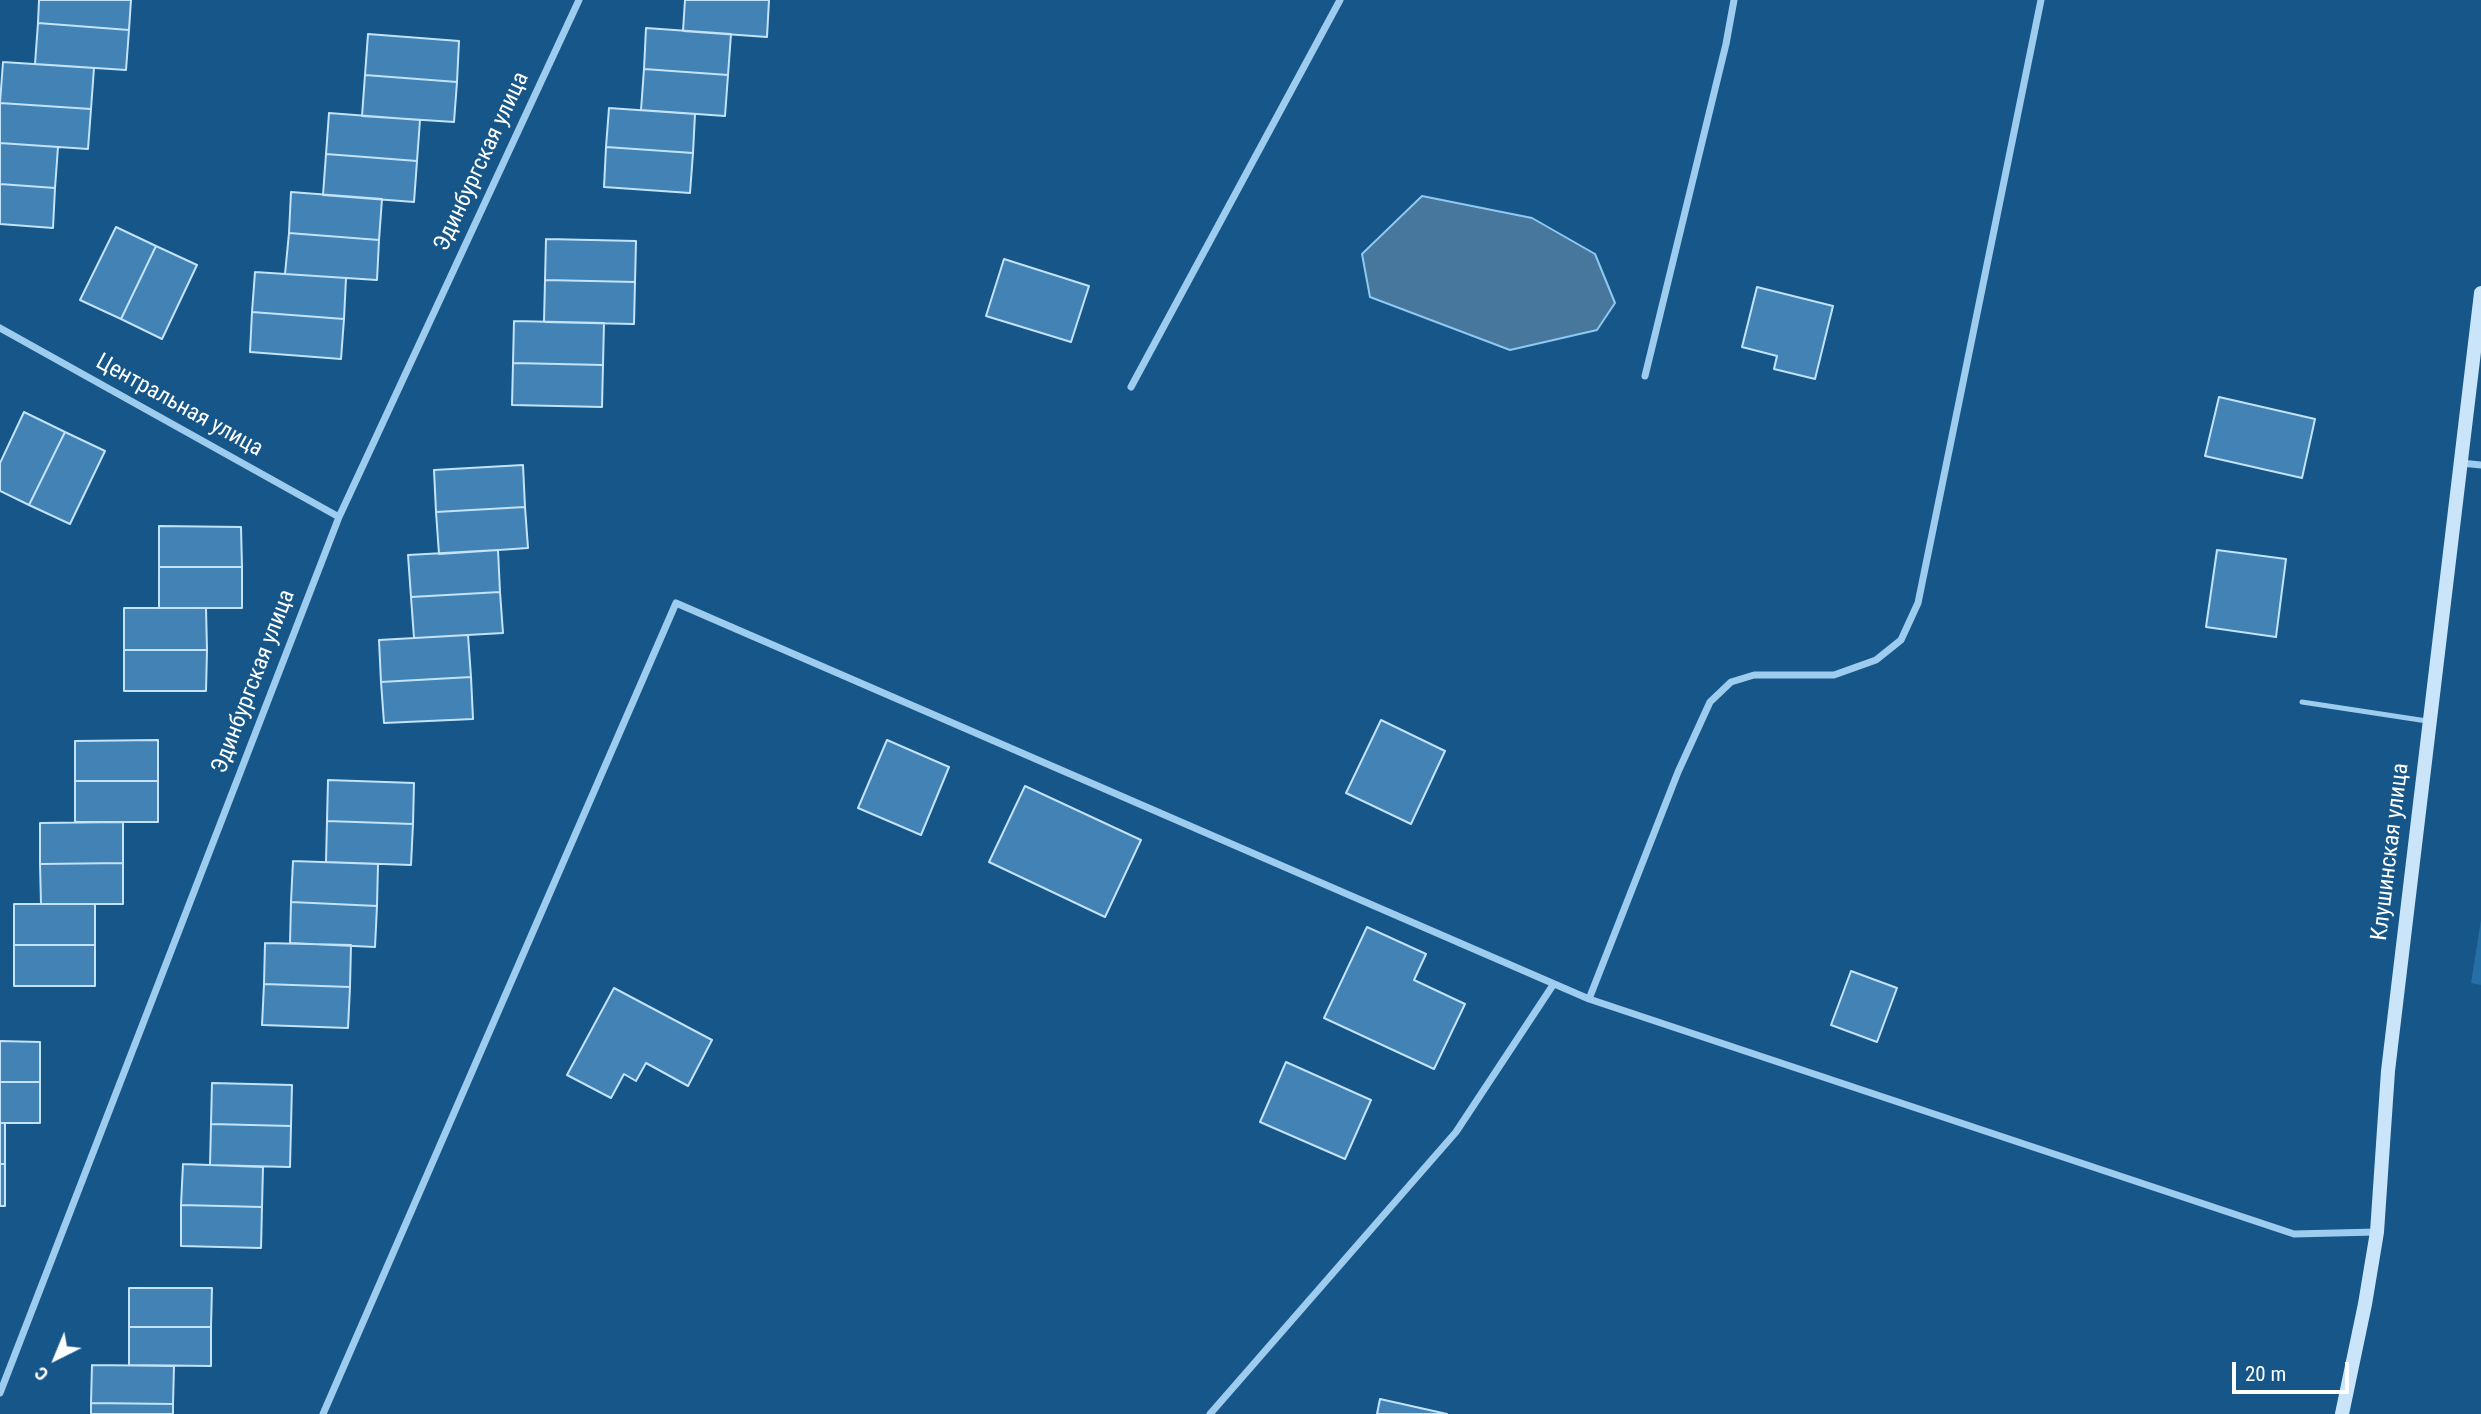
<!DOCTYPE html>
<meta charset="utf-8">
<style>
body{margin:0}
#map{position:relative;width:2481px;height:1414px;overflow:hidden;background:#165689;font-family:"Roboto Condensed",sans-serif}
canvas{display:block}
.north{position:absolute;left:21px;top:1323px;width:70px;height:70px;-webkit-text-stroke:5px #165689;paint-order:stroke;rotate:223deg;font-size:19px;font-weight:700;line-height:28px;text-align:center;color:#fff}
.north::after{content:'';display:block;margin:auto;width:24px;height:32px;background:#fff;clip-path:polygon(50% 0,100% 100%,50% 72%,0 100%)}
.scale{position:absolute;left:2232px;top:1362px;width:117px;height:32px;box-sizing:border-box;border:4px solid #fff;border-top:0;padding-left:9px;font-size:21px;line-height:24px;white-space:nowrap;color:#fff;-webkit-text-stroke:5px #165689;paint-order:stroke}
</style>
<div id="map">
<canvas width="2481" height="1414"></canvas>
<div class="north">С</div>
<div class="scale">20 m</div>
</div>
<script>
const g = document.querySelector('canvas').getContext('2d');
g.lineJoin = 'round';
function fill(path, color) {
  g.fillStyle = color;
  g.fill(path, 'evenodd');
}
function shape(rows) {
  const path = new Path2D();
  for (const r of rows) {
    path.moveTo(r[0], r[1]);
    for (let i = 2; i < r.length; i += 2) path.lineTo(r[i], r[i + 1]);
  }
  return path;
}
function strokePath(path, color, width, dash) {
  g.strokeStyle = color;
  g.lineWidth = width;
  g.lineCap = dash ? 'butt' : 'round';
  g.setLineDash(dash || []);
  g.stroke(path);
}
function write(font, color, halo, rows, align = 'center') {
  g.font = font + ' "Roboto Condensed",sans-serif';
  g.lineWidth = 5;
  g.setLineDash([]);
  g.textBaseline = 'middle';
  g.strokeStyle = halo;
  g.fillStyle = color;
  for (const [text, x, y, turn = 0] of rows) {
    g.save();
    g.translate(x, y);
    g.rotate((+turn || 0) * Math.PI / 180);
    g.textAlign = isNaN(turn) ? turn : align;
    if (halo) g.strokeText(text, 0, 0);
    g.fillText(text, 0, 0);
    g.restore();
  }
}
fill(shape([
 [2481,920,2481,985,2471,983]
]), '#256fa6');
const water = shape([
 [1422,196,1532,218,1595,254,1615,303,1597,330,1510,350,1370,297,1362,254,1422,196]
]);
fill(water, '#48779d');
strokePath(water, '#8fc9f1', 2);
const building = shape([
 [39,0,131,0,129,30,38,23,39,0],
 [685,0,769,0,767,37,683,31,685,0],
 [38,23,129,30,126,70,35,64,38,23],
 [646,28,731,34,728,75,644,69,646,28],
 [368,34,459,41,457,82,365,75,368,34],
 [3,62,94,68,91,109,0,103,3,62],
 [644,69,728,75,725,116,641,110,644,69],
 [365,75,457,82,454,122,362,116,365,75],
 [0,103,91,109,88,149,0,143,0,103],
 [609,108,695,114,693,153,606,147,609,108],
 [329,113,420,120,417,161,326,154,329,113],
 [0,143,58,147,55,188,0,184,0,143],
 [606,147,693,153,690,193,604,187,606,147],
 [326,154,417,161,414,202,323,195,326,154],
 [0,184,55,188,53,228,0,224,0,184],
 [291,192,382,199,379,240,289,233,291,192],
 [116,227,156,246,121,319,80,300,116,227],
 [289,233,379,240,377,280,285,274,289,233],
 [546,239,636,241,635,282,545,280,546,239],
 [156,246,197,265,162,339,121,319,156,246],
 [1004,259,1089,286,1071,342,986,316,1004,259],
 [255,272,346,278,344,319,252,312,255,272],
 [545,280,635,282,634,324,544,322,545,280],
 [1757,287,1833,306,1815,379,1774,369,1777,356,1742,347,1757,287],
 [252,312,344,319,341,359,250,352,252,312],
 [514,321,604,323,603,365,513,363,514,321],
 [513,363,603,365,602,407,512,405,513,363],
 [2219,397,2315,419,2302,478,2205,456,2219,397],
 [24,412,65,432,29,505,0,491,0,463,24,412],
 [65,432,105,451,70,524,29,505,65,432],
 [523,465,525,507,436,512,434,470,523,465],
 [525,507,528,548,439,554,436,512,525,507],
 [159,526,241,527,242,567,159,567,159,526],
 [498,550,500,592,411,597,408,555,498,550],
 [2217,550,2286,559,2276,637,2206,627,2217,550],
 [159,567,242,567,242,608,159,608,159,567],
 [500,592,503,633,414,638,411,597,500,592],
 [124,608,206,608,207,650,124,650,124,608],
 [468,635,471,677,381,682,379,640,468,635],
 [124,650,207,650,206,691,124,691,124,650],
 [471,677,473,719,384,723,381,682,471,677],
 [1381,720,1445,751,1411,824,1346,793,1381,720],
 [158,740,158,781,75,781,75,741,158,740],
 [887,740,949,767,921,835,858,808,887,740],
 [328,780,414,783,413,824,327,821,328,780],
 [75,781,158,781,158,822,75,822,75,781],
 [1025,786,1141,840,1105,917,989,862,1025,786],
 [327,821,413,824,411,865,326,862,327,821],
 [123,822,123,863,40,864,40,823,123,822],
 [293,861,378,864,377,906,291,902,293,861],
 [123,863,123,904,41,904,40,864,123,863],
 [291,902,377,906,375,947,290,943,291,902],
 [14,904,95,904,95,945,14,945,14,904],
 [1367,927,1426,954,1414,980,1465,1004,1434,1069,1324,1018,1367,927],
 [265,943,351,945,350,987,264,984,265,943],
 [14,945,95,945,95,986,14,986,14,945],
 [1851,971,1897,988,1877,1042,1831,1025,1851,971],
 [264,984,350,987,348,1028,262,1025,264,984],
 [614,988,712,1040,688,1086,646,1063,636,1081,624,1074,611,1098,567,1075,614,988],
 [0,1041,40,1042,40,1082,0,1082,0,1041],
 [1286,1062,1371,1100,1345,1159,1260,1122,1286,1062],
 [0,1082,40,1082,40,1123,0,1123,0,1082],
 [212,1083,292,1085,291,1126,211,1124,212,1083],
 [0,1123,5,1123,5,1164,0,1164,0,1123],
 [211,1124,291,1126,290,1167,210,1165,211,1124],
 [0,1164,5,1164,5,1206,0,1206,0,1164],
 [183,1164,263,1167,262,1207,181,1205,183,1164],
 [181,1205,262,1207,261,1248,181,1246,181,1205],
 [129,1288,212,1288,211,1327,129,1327,129,1288],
 [129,1327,211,1327,211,1366,129,1365,129,1327],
 [92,1365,174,1366,173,1404,91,1403,92,1365],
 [1380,1399,1447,1414,1377,1414,1380,1399],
 [91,1403,173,1404,173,1414,91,1414,91,1403]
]);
fill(building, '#4382b4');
strokePath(building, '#c3e3fb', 2);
strokePath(shape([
 [2302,702,2427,721]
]), '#9dccee', 5);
strokePath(shape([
 [0,328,339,517],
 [1645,376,1726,44,1734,0],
 [1131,387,1340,0],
 [2461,463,2481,465],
 [1589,999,1678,772,1710,702,1731,682,1754,675,1834,675,1876,660,1901,640,1918,603,2041,0],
 [0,1393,339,517,579,0],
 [323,1414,676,603,1589,999,2294,1234,2376,1232],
 [1210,1414,1456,1132,1553,985]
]), '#9dccee', 7);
strokePath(shape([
 [2342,1414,2365,1304,2377,1232,2388,1071,2481,293]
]), '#cae5fa', 14);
write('23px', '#fff', '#165689', [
 ["Эдинбургская улица",482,162,-65],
 ["Центральная улица",179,406,29],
 ["Эдинбургская улица",254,682,-69],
 ["Клушинская улица",2391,852,-83]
]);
</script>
